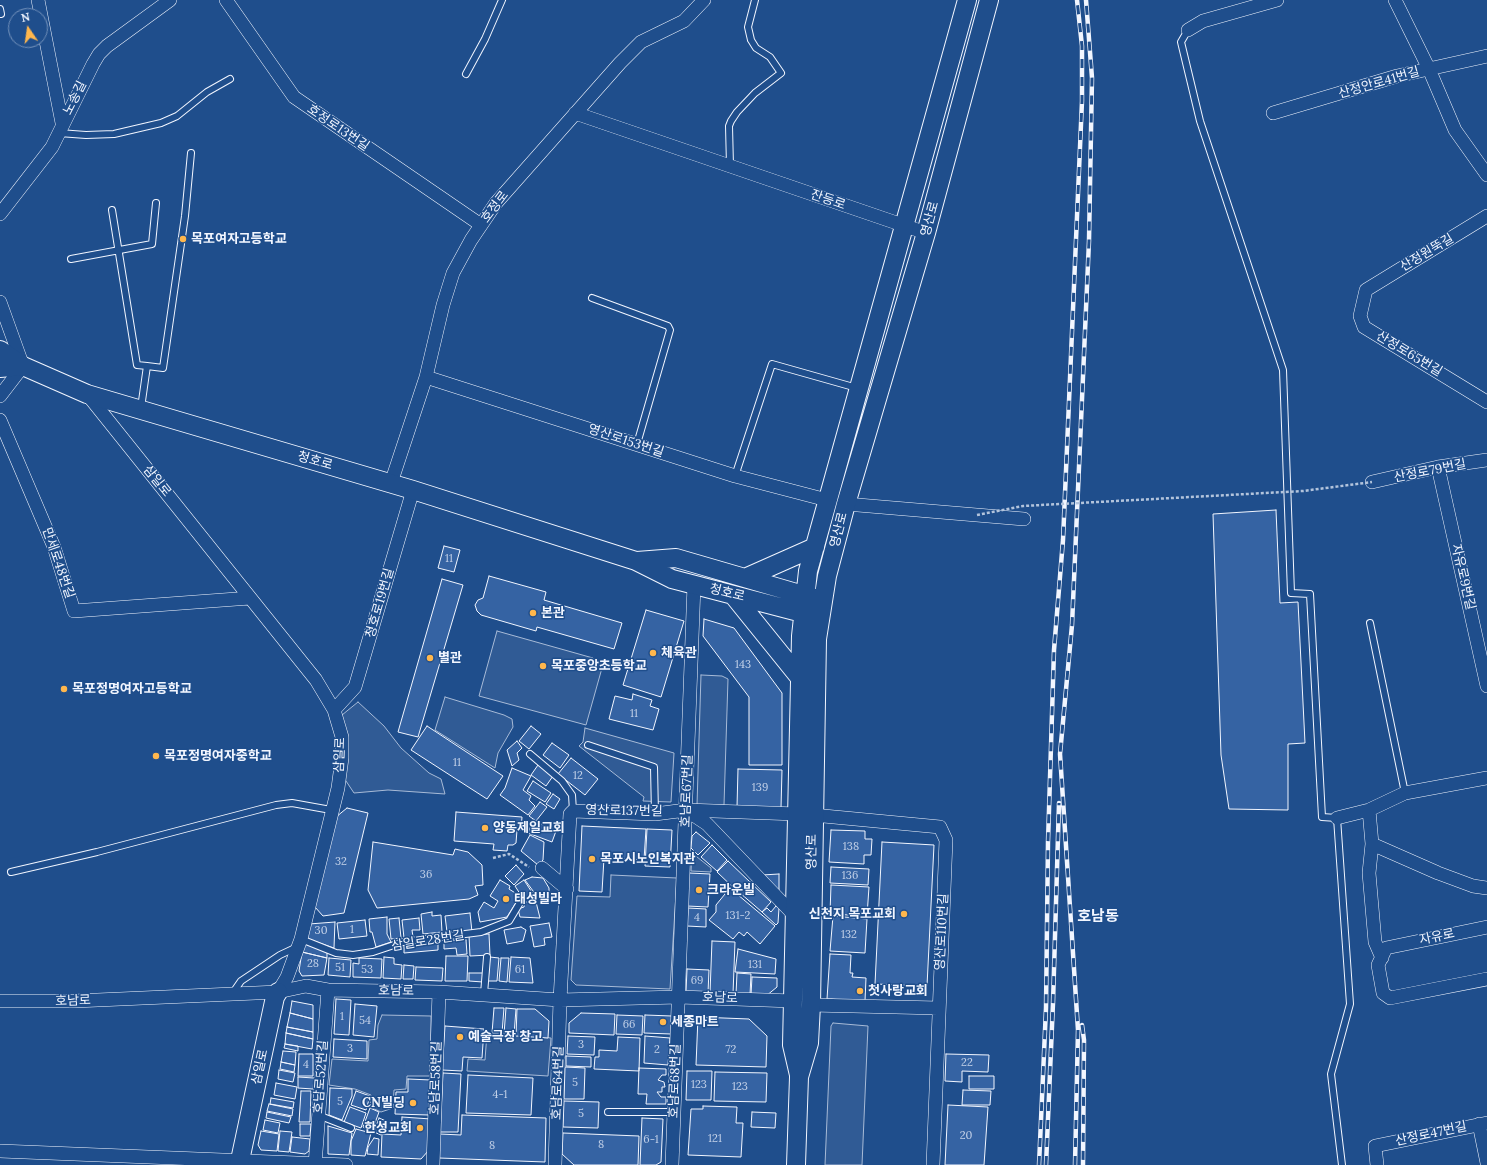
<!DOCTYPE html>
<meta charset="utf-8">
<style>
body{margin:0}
#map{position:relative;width:1487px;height:1165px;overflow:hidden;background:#1f4e8c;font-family:Lora,serif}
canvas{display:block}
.north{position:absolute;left:8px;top:8px;width:40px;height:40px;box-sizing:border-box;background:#1f4e8c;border:1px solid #7391ba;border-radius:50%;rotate:347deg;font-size:11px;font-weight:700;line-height:16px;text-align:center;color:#f2f6ff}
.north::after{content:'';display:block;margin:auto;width:14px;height:18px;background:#ffb74d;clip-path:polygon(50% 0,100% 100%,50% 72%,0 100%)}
</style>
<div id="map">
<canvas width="1487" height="1165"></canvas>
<div class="north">N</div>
</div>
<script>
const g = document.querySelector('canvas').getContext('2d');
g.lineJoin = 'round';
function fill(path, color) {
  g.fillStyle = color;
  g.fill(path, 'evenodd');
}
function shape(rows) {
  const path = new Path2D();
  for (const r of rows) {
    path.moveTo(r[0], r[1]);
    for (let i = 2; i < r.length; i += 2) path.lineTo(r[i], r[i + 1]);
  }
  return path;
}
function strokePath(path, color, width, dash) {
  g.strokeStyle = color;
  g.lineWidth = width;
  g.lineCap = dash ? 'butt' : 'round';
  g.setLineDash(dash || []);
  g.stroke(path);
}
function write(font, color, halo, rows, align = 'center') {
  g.font = font + ' Lora,"Noto Sans KR",serif';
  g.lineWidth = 3;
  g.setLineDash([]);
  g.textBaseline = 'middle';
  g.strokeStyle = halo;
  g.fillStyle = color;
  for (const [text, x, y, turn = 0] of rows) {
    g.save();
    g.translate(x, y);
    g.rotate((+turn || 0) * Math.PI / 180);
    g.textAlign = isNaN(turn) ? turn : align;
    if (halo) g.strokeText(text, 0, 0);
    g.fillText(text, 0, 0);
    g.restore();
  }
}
const built = shape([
 [497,631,593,658,602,668,586,725,479,696,497,631],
 [701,675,722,676,728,679,724,805,697,805,701,675],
 [445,697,504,715,512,719,513,727,498,753,495,768,435,730,445,697],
 [358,702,384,726,401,748,429,773,441,779,445,794,388,790,354,793,344,778,348,744,342,715,358,702],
 [585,728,674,753,671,802,643,801,644,797,579,746,583,742,585,728],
 [692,853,711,868,711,872,691,871,692,853],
 [611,875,677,878,670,989,576,985,571,980,577,896,610,897,611,875],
 [382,1015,431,1016,431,1076,407,1076,406,1089,394,1090,393,1108,381,1112,370,1107,371,1095,355,1089,329,1085,332,1059,368,1061,369,1040,377,1039,378,1025,382,1015],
 [833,1023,868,1026,862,1165,825,1165,831,1026,833,1023],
 [487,1033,551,1038,548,1076,467,1071,468,1059,485,1060,487,1033]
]);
fill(built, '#305b95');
strokePath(built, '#a8bbd7', 1);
const building = shape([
 [1276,510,1280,603,1298,602,1305,743,1288,744,1288,810,1229,809,1221,755,1213,514,1276,510],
 [444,546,460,550,454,572,438,568,444,546],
 [489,576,546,592,544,600,622,623,614,649,537,627,536,631,481,615,477,611,475,605,478,600,483,598,489,576],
 [442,579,463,585,418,737,398,732,442,579],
 [646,610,684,621,661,697,623,685,646,610],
 [704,619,734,628,782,693,782,765,749,765,749,697,703,636,704,619],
 [633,694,652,700,650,706,659,709,653,730,609,719,615,696,632,700,633,694],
 [427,726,503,776,487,799,411,750,427,726],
 [531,726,541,734,529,749,519,741,531,726],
 [517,741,522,748,517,753,519,760,512,766,507,750,517,741],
 [552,743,569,755,560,768,543,755,552,743],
 [571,758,598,779,585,795,558,774,571,758],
 [538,765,553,776,546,786,531,775,538,765],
 [512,768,531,776,523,790,531,796,529,800,535,806,528,815,500,795,505,788,512,768],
 [738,769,782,770,781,808,737,807,738,769],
 [533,781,551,793,545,802,527,791,533,781],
 [553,794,560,799,554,809,546,804,553,794],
 [540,802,547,807,536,821,529,816,540,802],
 [347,808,368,813,344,913,323,916,315,907,336,817,347,808],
 [456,812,522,817,521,830,517,830,516,843,513,845,508,845,507,851,493,850,494,844,454,841,456,812],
 [533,820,556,831,552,842,528,833,533,820],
 [582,826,646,829,644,860,604,858,602,892,579,891,582,826],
 [647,829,672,830,670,867,645,866,647,829],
 [831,830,865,831,865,839,872,839,871,855,864,855,864,864,829,862,831,830],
 [696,832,710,843,698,855,691,848,692,836,696,832],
 [530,835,544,842,543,860,538,865,521,851,530,835],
 [373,842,453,855,455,849,468,852,482,865,483,885,475,886,478,895,469,899,377,908,368,890,373,842],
 [882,842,934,845,927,986,875,984,882,842],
 [712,845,727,860,717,871,701,857,712,845],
 [728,861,750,882,739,893,717,872,728,861],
 [516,865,524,874,514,885,505,876,516,865],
 [831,867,869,869,868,885,830,883,831,867],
 [689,873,710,874,708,907,687,906,689,873],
 [779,874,779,891,762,875,779,874],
 [532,877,543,878,549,888,549,895,536,895,525,880,532,877],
 [500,880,510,886,509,889,520,896,507,917,480,922,478,912,484,902,494,908,498,901,490,896,500,880],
 [524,880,533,894,524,900,515,886,524,880],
 [750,882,771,902,762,912,740,893,750,882],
 [725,884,775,926,760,944,747,932,744,936,739,932,733,939,709,920,716,912,716,905,725,894,720,890,725,884],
 [831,885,869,887,867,916,830,914,831,885],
 [525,902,536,902,540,918,520,917,518,909,524,907,525,902],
 [776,906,779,908,778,923,776,925,762,912,767,908,771,912,776,906],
 [688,908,706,909,706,927,687,926,688,908],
 [432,912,432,916,441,915,442,932,423,934,421,914,432,912],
 [470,913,472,932,463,933,462,930,447,932,445,916,470,913],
 [833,916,867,919,865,953,830,951,833,916],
 [387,917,387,934,391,942,376,947,372,932,370,932,369,919,387,917],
 [399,918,401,938,391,939,389,919,399,918],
 [419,918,420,930,412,930,413,937,404,938,402,920,419,918],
 [365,920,367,936,339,939,337,923,365,920],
 [335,922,334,948,305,938,309,924,335,922],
 [549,923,552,937,544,938,545,945,534,947,530,926,549,923],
 [521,927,526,930,523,941,507,944,504,930,521,927],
 [489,934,490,955,470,956,469,935,489,934],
 [466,940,467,954,457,955,456,948,444,949,444,941,466,940],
 [438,941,438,950,404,953,404,943,438,941],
 [712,941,735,942,733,994,710,993,712,941],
 [305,944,327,951,327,958,302,952,305,944],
 [738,949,776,959,775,974,735,972,738,949],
 [302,952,327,958,324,975,302,976,299,971,302,952],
 [830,954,851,955,850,973,853,973,852,977,866,978,865,1001,827,999,830,954],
 [446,956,468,956,467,981,445,981,446,956],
 [384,957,394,958,394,964,402,965,401,979,383,978,384,957],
 [490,957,499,958,497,981,488,981,490,957],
 [511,957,530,958,533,983,509,982,511,957],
 [329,958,351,960,350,977,328,975,329,958],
 [359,958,382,959,381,978,353,977,353,963,359,964,359,958],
 [501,958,509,958,507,982,499,981,501,958],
 [404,965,414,966,413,979,403,979,404,965],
 [416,967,443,968,442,981,415,980,416,967],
 [687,969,709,970,708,993,686,992,687,969],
 [469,973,483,973,483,982,469,981,469,973],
 [737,973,751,974,750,995,736,994,737,973],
 [752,977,777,978,777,987,766,996,751,995,752,977],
 [336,999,351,1000,349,1035,334,1034,336,999],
 [292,1001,313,1005,313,1019,290,1013,292,1001],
 [355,1004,377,1006,374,1037,353,1035,355,1004],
 [494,1008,504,1008,502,1033,492,1033,494,1008],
 [506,1008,516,1009,514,1035,504,1034,506,1008],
 [517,1009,535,1009,549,1021,548,1038,516,1036,517,1009],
 [290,1013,313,1019,313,1032,287,1027,290,1013],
 [581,1013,615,1014,614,1035,569,1033,569,1023,581,1013],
 [617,1015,643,1016,642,1035,616,1034,617,1015],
 [645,1015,672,1016,671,1034,644,1033,645,1015],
 [698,1017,749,1019,767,1036,766,1067,696,1065,698,1017],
 [445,1026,484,1029,482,1058,463,1057,462,1071,442,1070,445,1026],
 [287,1027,313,1032,313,1039,286,1033,287,1027],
 [286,1033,313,1039,312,1049,285,1044,286,1033],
 [568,1036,595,1037,594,1055,567,1054,568,1036],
 [645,1036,670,1038,668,1065,644,1063,645,1036],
 [618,1037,640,1038,639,1071,594,1069,595,1057,599,1057,599,1050,617,1051,618,1037],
 [334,1039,367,1041,367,1059,333,1057,334,1039],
 [285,1044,298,1046,298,1051,284,1048,285,1044],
 [283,1051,296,1052,295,1065,281,1062,283,1051],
 [299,1054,313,1054,313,1076,298,1076,299,1054],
 [946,1054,989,1055,988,1072,962,1071,962,1082,945,1081,946,1054],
 [566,1056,591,1057,591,1067,566,1066,566,1056],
 [281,1062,295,1065,294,1072,280,1069,281,1062],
 [565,1067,585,1068,584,1099,564,1099,565,1067],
 [639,1068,666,1069,666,1075,662,1075,658,1080,664,1082,665,1087,662,1087,662,1092,657,1092,661,1097,666,1097,666,1104,646,1104,647,1094,638,1094,639,1068],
 [279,1070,295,1073,293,1082,278,1079,279,1070],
 [687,1071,712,1071,711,1100,686,1100,687,1071],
 [715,1072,767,1073,766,1102,714,1101,715,1072],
 [443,1073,461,1074,458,1132,440,1132,443,1073],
 [468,1075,533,1078,531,1115,466,1113,468,1075],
 [969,1076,994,1076,994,1089,969,1089,969,1076],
 [298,1077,314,1078,313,1089,298,1088,298,1077],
 [408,1079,431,1080,429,1115,395,1114,396,1092,408,1092,408,1079],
 [276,1083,297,1087,295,1099,274,1095,276,1083],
 [330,1088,352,1089,352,1096,342,1120,329,1115,330,1088],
 [963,1090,991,1091,990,1105,962,1105,963,1090],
 [301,1091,311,1091,310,1122,299,1122,301,1091],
 [356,1091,370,1096,366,1110,351,1105,356,1091],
 [271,1098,294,1102,293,1108,270,1104,271,1098],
 [564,1101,599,1102,598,1128,563,1127,564,1101],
 [269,1104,293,1109,292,1116,267,1111,269,1104],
 [948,1105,988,1107,984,1165,945,1165,948,1105],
 [703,1106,737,1107,736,1123,743,1123,741,1157,688,1155,691,1109,703,1109,703,1106],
 [350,1107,366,1113,361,1128,344,1122,350,1107],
 [370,1108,379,1112,372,1131,363,1127,370,1108],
 [267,1112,291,1117,289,1123,266,1118,267,1112],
 [752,1112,776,1113,775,1128,751,1127,752,1112],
 [462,1115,546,1118,545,1162,439,1158,440,1134,461,1135,462,1115],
 [402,1117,431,1119,429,1150,421,1159,381,1157,382,1134,401,1135,402,1117],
 [379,1118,386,1121,381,1135,374,1132,379,1118],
 [642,1118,663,1119,661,1162,656,1165,640,1165,642,1118],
 [265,1120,280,1123,278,1133,263,1130,265,1120],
 [300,1124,311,1124,310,1136,300,1136,300,1124],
 [328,1126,352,1133,349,1155,328,1154,328,1126],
 [356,1129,371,1133,365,1156,351,1155,351,1141,356,1129],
 [261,1131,279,1134,277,1151,261,1150,258,1145,261,1131],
 [280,1131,292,1132,289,1152,278,1151,280,1131],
 [563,1133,639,1136,638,1165,574,1165,562,1154,563,1133],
 [292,1137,310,1139,309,1151,305,1154,290,1152,292,1137],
 [374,1138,379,1139,378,1155,367,1154,368,1147,374,1138]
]);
fill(building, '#3563a3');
strokePath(building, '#f2f6ff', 1);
const lane = shape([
 [0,9,1,14],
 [1188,30,1181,42,1200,121,1283,370,1291,593,1310,594,1322,817,1337,818,1350,1004,1331,1074,1342,1165],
 [466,74,485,39,502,0],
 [59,133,86,135,114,134,161,123,177,116,207,92,230,79],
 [730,166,729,126,731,121,737,112,755,93,781,73,770,57,756,48,751,40,748,27,755,0],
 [112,210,137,365,147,366],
 [71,259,152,244,156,203],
 [592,298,668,326,670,330,637,444],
 [141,408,147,366,163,368,185,216,191,153],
 [735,476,772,364,857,388],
 [1370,623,1405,793],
 [588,745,654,767,655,814],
 [530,754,562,781,572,795,573,811],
 [11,872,97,852,276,805,292,803,331,810],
 [301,939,336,953,353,955,373,952,403,942,481,932,509,921,521,901],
 [232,994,241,981,280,955,297,947],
 [484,994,487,957],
 [608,1112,674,1112],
 [318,1115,351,1128]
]);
const street = shape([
 [38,0,62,123],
 [226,0,294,97,481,225],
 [1395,0,1429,69,1455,130,1487,175],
 [1188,30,1203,21,1277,0],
 [575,113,926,233],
 [1273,113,1397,76,1487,56],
 [0,214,52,147,93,64,99,54,107,46,170,0],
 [1487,216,1366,290,1360,316,1364,327,1487,402],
 [0,302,23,366,0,396],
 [426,377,735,476,827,500],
 [87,394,316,680,334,710,342,737,342,758,338,788,301,939,287,977,278,992],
 [0,420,54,547,74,611,250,598],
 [1438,467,1487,686],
 [1372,482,1438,467,1487,460],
 [391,483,426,377,443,305,453,273,471,240,496,203,620,63,641,42,684,21,704,0],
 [846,504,1024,519],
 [334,710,355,687,413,490],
 [686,810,707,824,795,916],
 [1369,810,1372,844,1369,873,1375,942,1382,958],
 [813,815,940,827,946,840,933,1165],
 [1337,818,1369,810,1405,793,1487,778],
 [1372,844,1438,873,1473,886,1487,888],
 [542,868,567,889],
 [1487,927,1386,948,1378,965,1383,993,1390,998,1487,979],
 [0,1001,75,1001,278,992,306,986,328,990,439,992,560,1000,679,997,793,1001],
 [811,1005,938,1008],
 [1479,1124,1487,1163],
 [0,1151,346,1165],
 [315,1165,328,990],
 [433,1165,439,992],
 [555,1165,560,1000,570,814,573,811,655,814,686,810,797,814],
 [672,1165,694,585],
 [1377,1165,1375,1146,1487,1123]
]);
const secondary = shape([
 [0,350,23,366,87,394,413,490,636,561,672,579,814,616],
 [0,368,23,366],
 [637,561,676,558,817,599],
 [745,578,815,547],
 [733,595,800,678],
 [799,1075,792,1045,801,636,808,571,967,0],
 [239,1165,275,997,278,992],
 [796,1165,799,1077,809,1043,811,1005,817,639,827,576,846,504,926,233,989,0]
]);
strokePath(lane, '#f2f6ff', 8);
strokePath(street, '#f2f6ff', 14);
strokePath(secondary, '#f2f6ff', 20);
strokePath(shape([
 [493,858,509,854,529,867]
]), '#b3c4dc', 2.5, [3, 2]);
strokePath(lane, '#1f4e8c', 6);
strokePath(street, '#1f4e8c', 13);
strokePath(secondary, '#1f4e8c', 18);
const rail = shape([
 [1082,1025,1084,1040,1083,1165],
 [1039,1165,1046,1008,1048,842,1054,650,1063,540,1082,101,1082,46,1077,0],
 [1046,1165,1053,1003,1059,803],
 [1075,1165,1078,1030,1060,754,1072,625,1089,241,1092,78,1086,0]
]);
strokePath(rail, '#f2f6ff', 4.5);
strokePath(rail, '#1f4e8c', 3, [9]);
strokePath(shape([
 [977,515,1023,506,1303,491,1372,482]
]), '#b3c4dc', 2.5, [3, 2]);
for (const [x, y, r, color] of [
 [183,239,4,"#ffb74d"],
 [533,613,4,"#ffb74d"],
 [653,653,4,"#ffb74d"],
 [430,658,4,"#ffb74d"],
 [543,666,4,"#ffb74d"],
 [64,689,4,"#ffb74d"],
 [156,756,4,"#ffb74d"],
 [485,828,4,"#ffb74d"],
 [592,859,4,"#ffb74d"],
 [699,890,4,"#ffb74d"],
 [506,899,4,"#ffb74d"],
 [904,914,4,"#ffb74d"],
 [860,991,4,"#ffb74d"],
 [663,1022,4,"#ffb74d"],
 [460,1037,4,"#ffb74d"],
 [413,1103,4,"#ffb74d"],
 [420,1128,4,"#ffb74d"]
]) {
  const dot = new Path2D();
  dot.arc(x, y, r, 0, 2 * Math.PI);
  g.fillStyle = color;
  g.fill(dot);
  strokePath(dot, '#1f4e8c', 1.5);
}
write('11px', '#c3d1e8', null, [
 ["11",449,559],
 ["143",743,665],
 ["11",634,714],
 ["11",457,763],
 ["12",578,776],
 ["139",760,788],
 ["138",851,847],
 ["32",341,862],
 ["36",426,875],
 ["136",850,876],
 ["131-2",738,916],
 ["4",697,918],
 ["1",352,930],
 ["30",321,931],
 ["132",849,935],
 ["28",313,964],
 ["131",755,965],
 ["51",340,968],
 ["53",367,970],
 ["61",520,970],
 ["69",697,981],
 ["1",342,1017],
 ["54",365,1021],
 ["66",629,1025],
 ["3",581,1045],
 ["3",350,1049],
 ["2",657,1050],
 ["72",731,1050],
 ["22",967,1063],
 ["4",306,1065],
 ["5",575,1083],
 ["123",699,1085],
 ["123",740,1087],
 ["4-1",500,1095],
 ["5",340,1102],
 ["5",581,1114],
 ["20",966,1136],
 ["121",715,1139],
 ["6-1",651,1140],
 ["8",601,1145],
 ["8",492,1146]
]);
write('13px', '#f2f6ff', '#1f4e8c', [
 ["산정안로41번길",1379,83,-16],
 ["노송길",75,98,-63],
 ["호정로13번길",338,128,34],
 ["잔등로",828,200,19],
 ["호정로",495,207,-53],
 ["영산로",930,219,-75],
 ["산정원뚝길",1427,253,-31],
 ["산정로65번길",1409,354,31],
 ["영산로153번길",626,441,18],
 ["청호로",315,461,16],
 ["산정로79번길",1430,471,-11],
 ["삼일로",157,481,51],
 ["영산로",839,530,-76],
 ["만세로48번길",58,563,71],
 ["자유로9번길",1463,577,77],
 ["청호로",727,593,14],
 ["청호로19번길",380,603,-74],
 ["삼일로",340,755,-88],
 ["호남로67번길",687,791,-88],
 ["영산로137번길",624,811,1],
 ["영산로",812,852,-89],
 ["영산로110번길",942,932,-87],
 ["자유로",1437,937,-12],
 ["삼일로28번길",428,941,-9],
 ["호남로",396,991,1],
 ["호남로",720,998,2],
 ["호남로",73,1001,-2],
 ["삼일로",260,1067,-78],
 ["호남로52번길",321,1077,-86],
 ["호남로58번길",436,1078,-88],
 ["호남로68번길",675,1081,-88],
 ["호남로64번길",558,1083,-88],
 ["산정로47번길",1431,1134,-12]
]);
write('bold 13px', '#f2f6ff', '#1f4e8c', [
 ["목포여자고등학교",191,239],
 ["본관",541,613],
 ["체육관",661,653],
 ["별관",438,658],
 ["목포중앙초등학교",551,666],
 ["목포정명여자고등학교",72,689],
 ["목포정명여자중학교",164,756],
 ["양동제일교회",493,828],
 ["목포시노인복지관",600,859],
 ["크라운빌",707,890],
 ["태성빌라",514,899],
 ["신천지 목포교회",896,914,"right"],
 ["첫사랑교회",868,991],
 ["세종마트",671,1022],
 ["예술극장 창고",468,1037],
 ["CN빌딩",405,1103,"right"],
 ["한성교회",412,1128,"right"]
], 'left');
write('bold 15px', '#f2f6ff', '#1f4e8c', [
 ["호남동",1098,917]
]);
</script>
